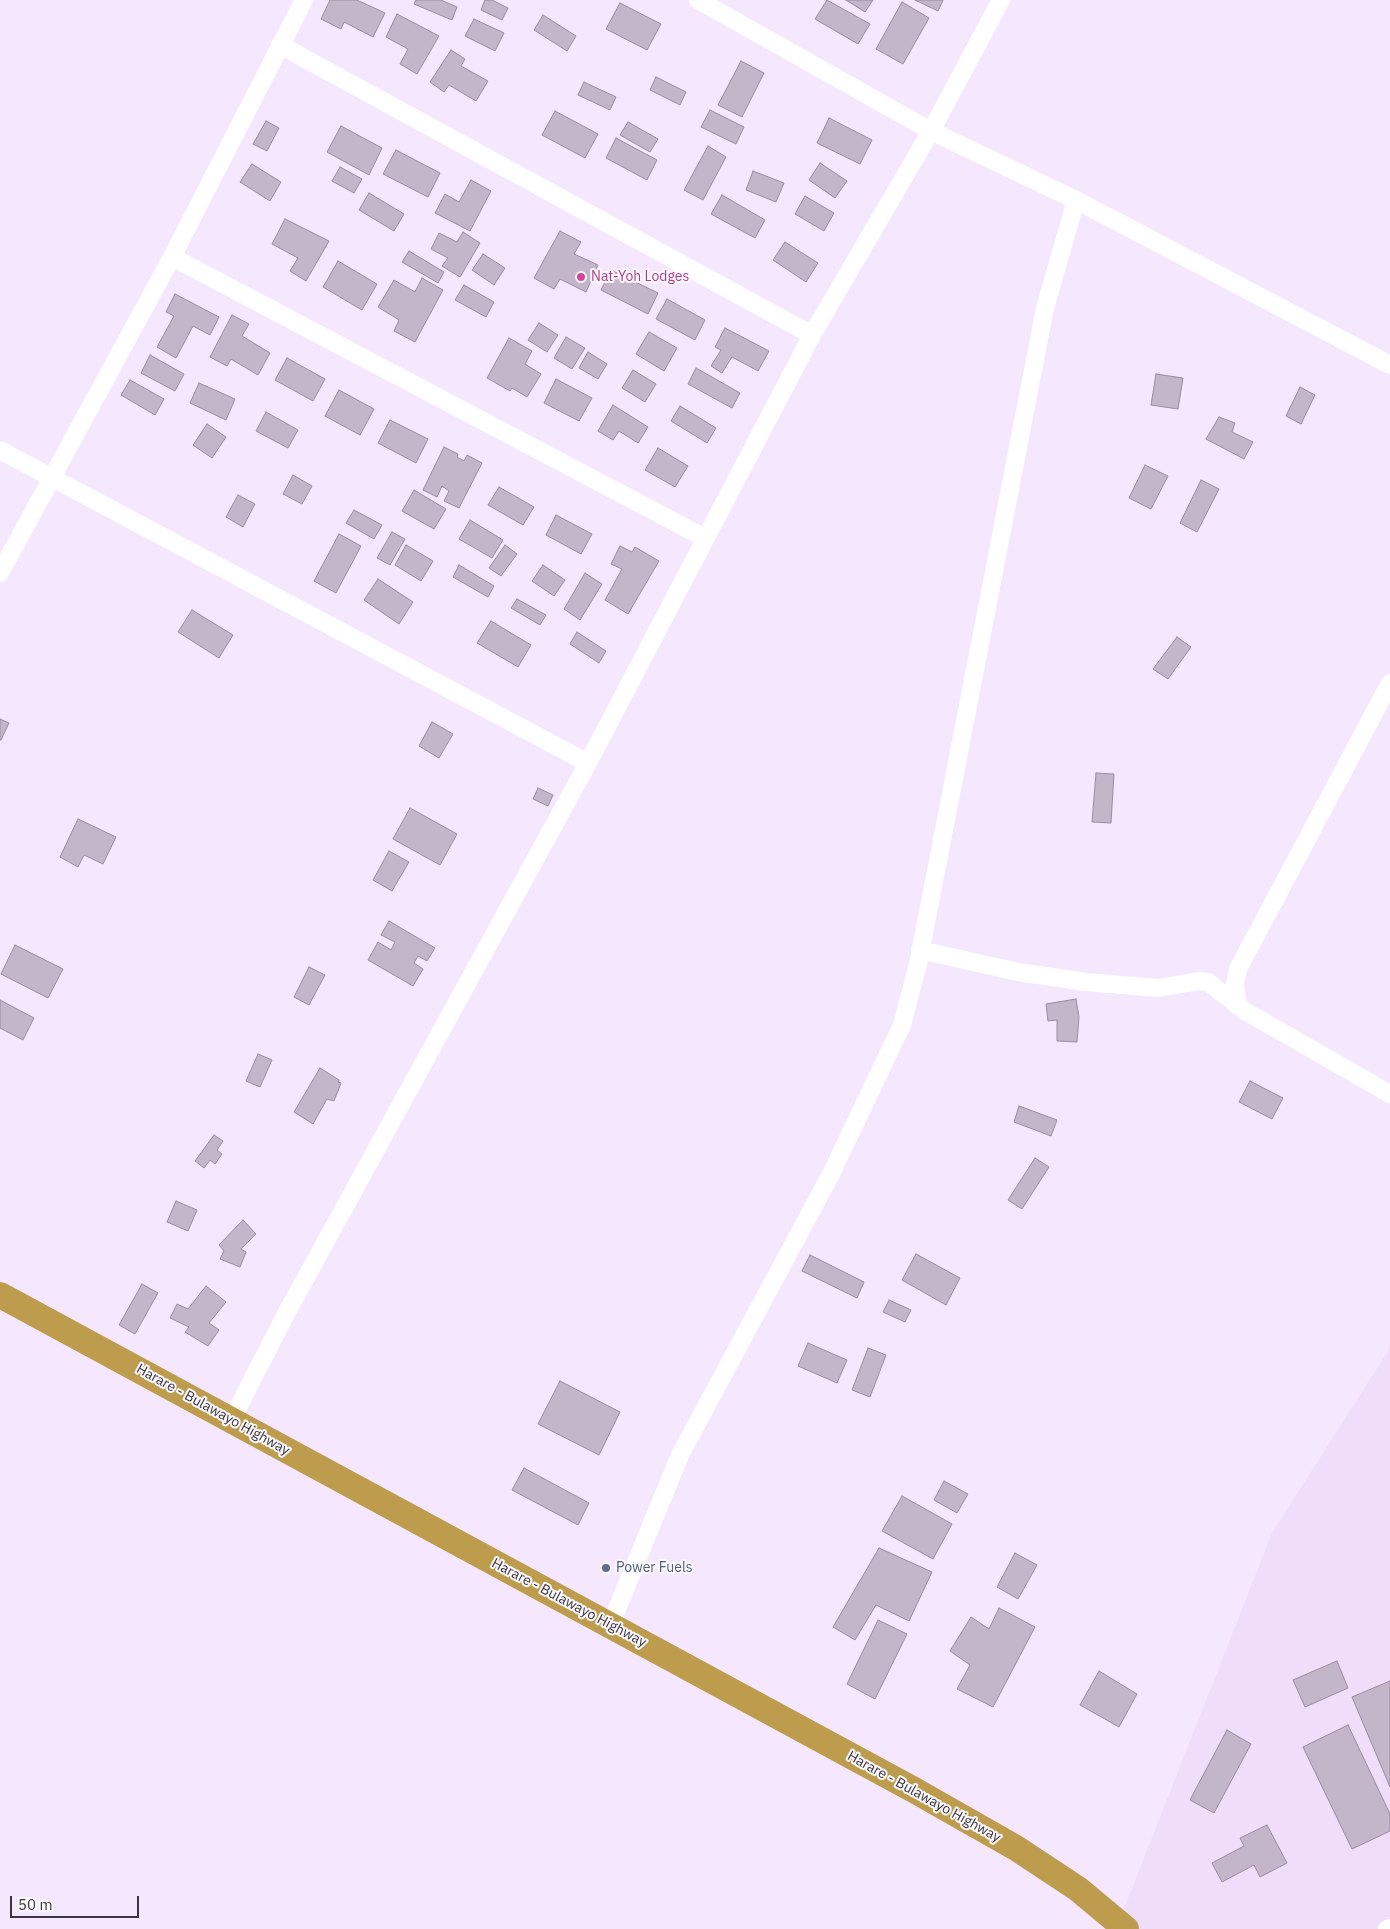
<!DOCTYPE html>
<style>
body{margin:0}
#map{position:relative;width:1390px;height:1929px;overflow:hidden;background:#f5e7fd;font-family:"IBM Plex Sans",sans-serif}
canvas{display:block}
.scale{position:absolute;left:10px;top:1896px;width:129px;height:22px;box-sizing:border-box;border:2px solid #3a353d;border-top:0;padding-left:6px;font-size:15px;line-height:18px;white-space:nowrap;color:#3a353d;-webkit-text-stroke:4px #fcf9fe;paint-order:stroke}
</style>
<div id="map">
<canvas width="1390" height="1929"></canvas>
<div class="scale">50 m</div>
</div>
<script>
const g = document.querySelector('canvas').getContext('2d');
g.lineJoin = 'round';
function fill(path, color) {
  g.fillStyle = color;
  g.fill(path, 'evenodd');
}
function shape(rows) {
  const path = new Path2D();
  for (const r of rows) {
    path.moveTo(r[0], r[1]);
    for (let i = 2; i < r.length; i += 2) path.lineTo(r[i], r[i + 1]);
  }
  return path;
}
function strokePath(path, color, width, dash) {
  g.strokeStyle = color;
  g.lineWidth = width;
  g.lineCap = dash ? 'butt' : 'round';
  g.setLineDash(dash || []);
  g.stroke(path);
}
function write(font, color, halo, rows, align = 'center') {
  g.font = font + ' "IBM Plex Sans",sans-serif';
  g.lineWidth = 4;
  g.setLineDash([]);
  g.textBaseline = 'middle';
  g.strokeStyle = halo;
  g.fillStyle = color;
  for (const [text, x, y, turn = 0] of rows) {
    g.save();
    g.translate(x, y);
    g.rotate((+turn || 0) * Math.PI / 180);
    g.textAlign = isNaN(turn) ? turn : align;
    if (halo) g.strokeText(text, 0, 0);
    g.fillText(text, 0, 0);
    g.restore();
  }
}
fill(shape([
 [1390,1348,1390,1929,1116,1929,1272,1533]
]), '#f0ddfa');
const building = shape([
 [330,0,357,0,385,13,373,37,344,22,341,29,321,19,330,0],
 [416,0,441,0,457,7,452,20,414,4,416,0],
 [485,0,492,0,508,8,502,20,481,10,485,0],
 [827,0,870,24,858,44,815,19,827,0],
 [846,0,873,0,865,12,846,0],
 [915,0,943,0,938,11,915,0],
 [902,2,929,18,903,64,876,49,902,2],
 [620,3,661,24,647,50,606,29,620,3],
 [397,14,439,36,417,74,400,64,408,49,386,37,397,14],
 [543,15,576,36,567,51,534,30,543,15],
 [474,19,504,33,495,51,465,36,474,19],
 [451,50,465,59,461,66,488,81,476,101,449,85,444,92,430,82,451,50],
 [741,61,764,73,742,117,718,105,741,61],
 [656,77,686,92,680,105,650,90,656,77],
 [584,82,616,97,610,110,578,95,584,82],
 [710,110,744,127,736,144,701,127,710,110],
 [555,111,598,134,585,158,542,135,555,111],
 [829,118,872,140,860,164,817,143,829,118],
 [266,121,279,128,267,151,253,144,266,121],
 [628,122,658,139,650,152,620,135,628,122],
 [341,126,382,148,369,175,327,152,341,126],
 [616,138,657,160,647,180,606,158,616,138],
 [708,146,726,157,703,200,684,190,708,146],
 [396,150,440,173,428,197,383,174,396,150],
 [820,163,847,181,835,198,809,180,820,163],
 [252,164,281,182,270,201,240,182,252,164],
 [340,167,362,179,354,193,332,181,340,167],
 [753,171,784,183,776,202,746,190,753,171],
 [471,180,491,191,470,231,435,213,445,194,459,202,471,180],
 [369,193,404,214,394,231,359,210,369,193],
 [722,195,765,220,755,238,711,214,722,195],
 [805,196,834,213,824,231,795,214,805,196],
 [285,219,329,241,306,281,290,271,298,258,272,244,285,219],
 [560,231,581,242,574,254,598,265,586,292,560,279,554,289,534,278,560,231],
 [463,232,480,243,460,277,442,266,448,258,431,249,439,233,457,242,463,232],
 [785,242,818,263,806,282,773,260,785,242],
 [409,251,444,272,438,283,402,262,409,251],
 [483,254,505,268,494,285,472,270,483,254],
 [338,261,377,284,362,310,323,287,338,261],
 [611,270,658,293,648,314,601,290,611,270],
 [422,278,443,290,415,342,394,331,399,320,378,307,394,280,415,292,422,278],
 [464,285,494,302,486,317,455,300,464,285],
 [175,294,219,317,210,335,193,326,176,358,157,347,174,316,166,312,175,294],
 [667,299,705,320,695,340,656,319,667,299],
 [232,315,249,324,242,336,270,353,258,375,231,359,227,366,210,357,232,315],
 [539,323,558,335,547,352,528,340,539,323],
 [725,328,769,351,758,371,732,357,722,373,711,366,721,350,715,347,725,328],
 [649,332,677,348,664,371,636,354,649,332],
 [566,337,585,348,572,369,554,358,566,337],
 [509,338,532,351,525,364,541,374,527,397,512,388,510,391,487,378,509,338],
 [588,352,607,364,598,379,579,368,588,352],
 [150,355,184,374,175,391,141,373,150,355],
 [287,358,325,379,313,401,275,380,287,358],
 [696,368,740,393,732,408,688,384,696,368],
 [633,370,656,384,645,402,622,388,633,370],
 [1156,374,1183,378,1178,409,1151,405,1156,374],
 [556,379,592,398,579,421,544,403,556,379],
 [130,380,164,399,155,415,121,395,130,380],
 [199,383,235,399,226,420,190,403,199,383],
 [1300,387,1315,395,1301,424,1286,416,1300,387],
 [339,390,374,409,360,435,325,416,339,390],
 [613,405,648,427,638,443,619,431,613,440,598,431,613,405],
 [680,406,716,428,707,443,671,421,680,406],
 [266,412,298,430,288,448,256,431,266,412],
 [1219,417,1235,423,1232,432,1253,442,1244,459,1206,439,1219,417],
 [390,420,428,439,416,463,378,443,390,420],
 [207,424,226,437,212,458,193,445,207,424],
 [444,447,458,454,457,457,464,461,467,455,482,463,459,508,444,501,449,491,442,486,437,497,423,490,444,447],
 [658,448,688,466,675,487,645,470,658,448],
 [1145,465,1168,476,1151,509,1129,498,1145,465],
 [293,475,312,486,302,504,283,494,293,475],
 [1201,480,1219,489,1197,532,1180,523,1201,480],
 [499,487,534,507,523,525,488,505,499,487],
 [414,490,446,509,434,529,402,511,414,490],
 [238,495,255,504,243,527,226,517,238,495],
 [354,510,382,525,374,539,346,523,354,510],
 [556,515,592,534,581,554,546,535,556,515],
 [470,520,503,540,492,558,459,539,470,520],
 [392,532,405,539,390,565,377,558,392,532],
 [339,534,361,546,336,593,314,581,339,534],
 [406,545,433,561,421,581,395,565,406,545],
 [505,545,517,554,501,576,489,568,505,545],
 [620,546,632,552,635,547,659,561,628,614,605,600,622,569,611,564,620,546],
 [459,565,494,586,488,597,453,577,459,565],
 [543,565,565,580,554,596,532,581,543,565],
 [585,573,602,584,580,620,564,609,585,573],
 [378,579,413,602,399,624,364,600,378,579],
 [517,599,546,615,540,625,511,608,517,599],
 [192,610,233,635,219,658,178,632,192,610],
 [491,621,531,645,518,667,477,643,491,621],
 [577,632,606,651,599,663,570,644,577,632],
 [1177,637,1191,647,1168,679,1153,669,1177,637],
 [0,719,9,723,1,740,0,740,0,719],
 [432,722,453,734,439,758,419,746,432,722],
 [1096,773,1114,774,1111,823,1092,822,1096,773],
 [538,788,553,795,548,806,533,799,538,788],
 [410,808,457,834,440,865,393,839,410,808],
 [78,819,116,837,103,864,84,855,78,867,60,857,78,819],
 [389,851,409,862,392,891,373,880,389,851],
 [389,921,435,948,427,961,418,956,414,963,423,969,413,986,368,960,378,942,391,950,395,942,381,935,389,921],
 [15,945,63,969,48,998,1,974,15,945],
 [309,967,325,975,309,1005,294,997,309,967],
 [1076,999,1079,1017,1077,1042,1057,1041,1057,1020,1048,1021,1046,1004,1076,999],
 [0,1000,34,1018,23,1040,0,1028,0,1000],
 [258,1054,272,1060,260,1087,246,1081,258,1054],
 [320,1068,339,1080,338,1082,341,1083,334,1101,327,1099,313,1124,294,1112,320,1068],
 [1250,1081,1283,1098,1272,1119,1239,1102,1250,1081],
 [1019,1106,1057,1120,1051,1136,1014,1122,1019,1106],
 [214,1135,223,1141,217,1150,222,1154,215,1164,210,1160,204,1168,195,1161,214,1135],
 [1035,1158,1049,1167,1022,1209,1008,1200,1035,1158],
 [176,1201,197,1210,188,1231,167,1222,176,1201],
 [243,1220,256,1234,241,1249,246,1252,240,1267,220,1259,224,1251,219,1245,243,1220],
 [916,1254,960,1278,946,1305,902,1280,916,1254],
 [810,1255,864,1282,857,1298,802,1271,810,1255],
 [142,1284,158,1293,135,1334,119,1325,142,1284],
 [206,1286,226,1302,209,1323,219,1330,208,1346,185,1332,189,1327,170,1318,177,1304,188,1309,206,1286],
 [889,1300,911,1310,905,1322,883,1312,889,1300],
 [808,1343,847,1360,837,1383,798,1366,808,1343],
 [868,1348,886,1355,870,1397,852,1390,868,1348],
 [560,1381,620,1412,599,1455,538,1424,560,1381],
 [524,1468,589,1503,578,1525,512,1490,524,1468],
 [944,1481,968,1494,957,1513,934,1500,944,1481],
 [902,1496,952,1524,933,1559,882,1531,902,1496],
 [879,1548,932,1572,909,1621,876,1605,855,1640,833,1627,879,1548],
 [1015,1553,1037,1565,1018,1599,997,1587,1015,1553],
 [999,1608,1035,1627,993,1707,957,1689,970,1665,950,1651,971,1617,989,1629,999,1608],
 [878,1620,907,1634,875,1699,847,1684,878,1620],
 [1337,1661,1348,1688,1305,1707,1293,1680,1337,1661],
 [1099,1671,1137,1694,1119,1727,1080,1705,1099,1671],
 [1390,1681,1390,1787,1352,1697,1390,1681],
 [1348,1725,1390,1814,1390,1831,1352,1849,1303,1747,1348,1725],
 [1227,1730,1251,1744,1214,1813,1190,1800,1227,1730],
 [1267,1825,1287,1863,1260,1877,1254,1865,1222,1882,1212,1863,1244,1846,1240,1838,1267,1825]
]);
fill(building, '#c3b5ca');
strokePath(building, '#998ca0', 1);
strokePath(shape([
 [698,0,931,131,1076,200,1390,365],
 [280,45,812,335],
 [172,257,705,538],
 [0,450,588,763],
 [0,573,172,257,304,0],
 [920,950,1018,972,1086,982,1158,988,1199,981,1208,982,1245,1011,1390,1094],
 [1238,1006,1235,984,1238,969,1390,683],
 [231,1421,286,1314,588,763,812,335,931,131,1001,0],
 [610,1626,680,1455,830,1176,902,1025,918,964,1045,308,1076,200],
 [1387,1929,1390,1928]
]), '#fff', 18);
strokePath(shape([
 [0,1295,914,1790,1016,1848,1078,1889,1126,1929]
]), '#bd9d4d', 26);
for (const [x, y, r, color] of [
 [581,277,5,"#d1479c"],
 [606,1568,5,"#5c6f8a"]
]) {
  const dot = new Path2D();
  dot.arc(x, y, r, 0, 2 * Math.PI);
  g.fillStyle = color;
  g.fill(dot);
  strokePath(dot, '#fcf9fe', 2);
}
write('14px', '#b23c85', '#fcf9fe', [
 ["Nat-Yoh Lodges",591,277]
], 'left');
write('14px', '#3a353d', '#fcf9fe', [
 ["Harare - Bulawayo Highway",213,1410,29],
 ["Harare - Bulawayo Highway",569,1603,28],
 ["Harare - Bulawayo Highway",924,1797,29]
]);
write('14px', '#4e5e75', '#fcf9fe', [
 ["Power Fuels",616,1568]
], 'left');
</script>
